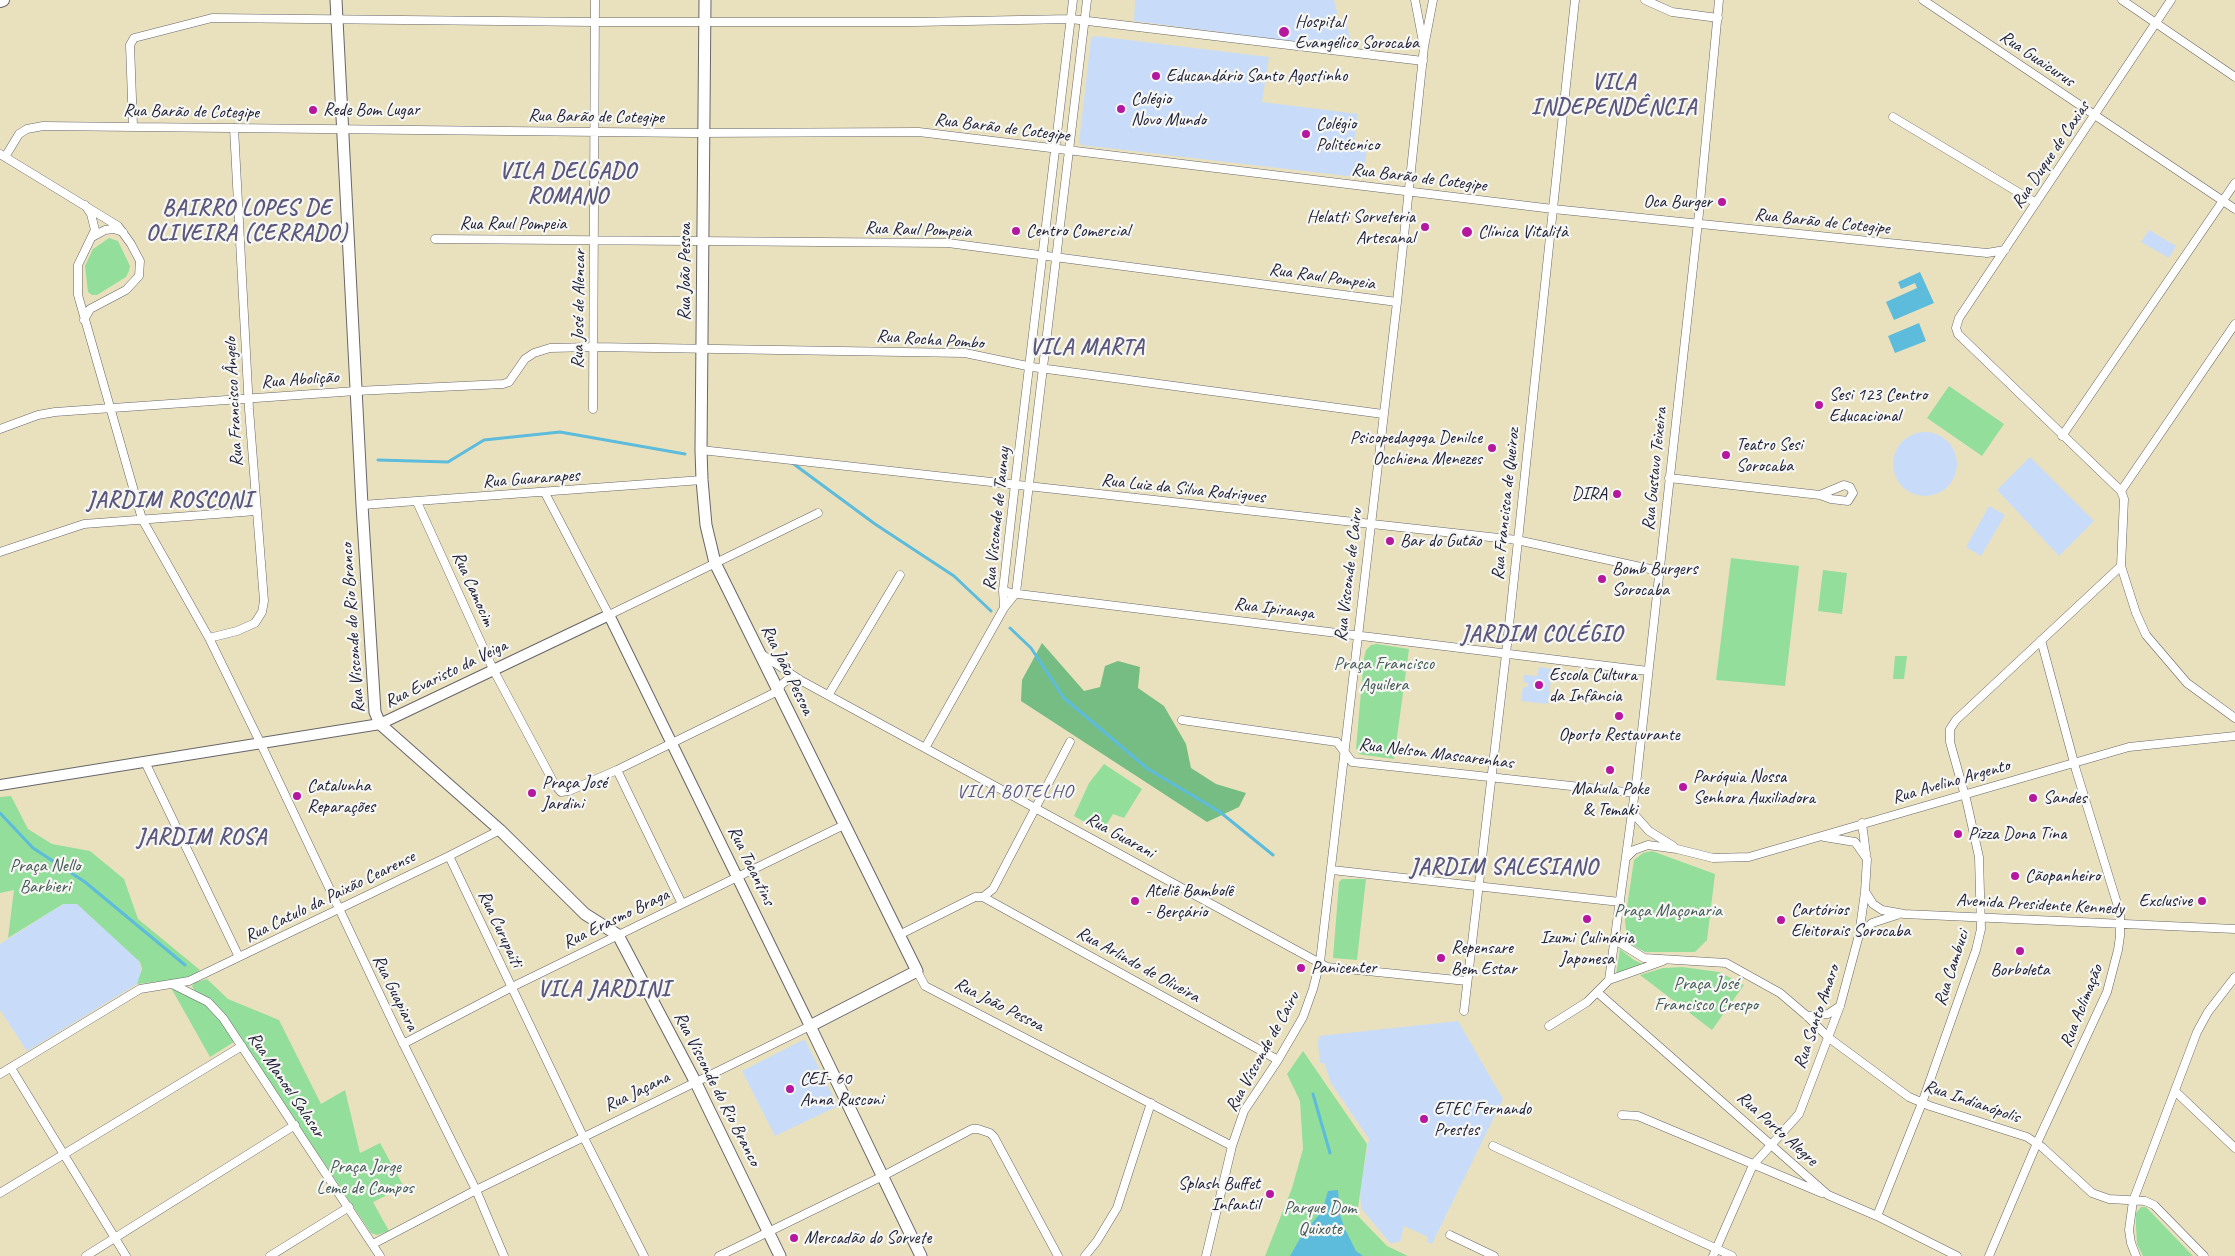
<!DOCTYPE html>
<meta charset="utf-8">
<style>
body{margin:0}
canvas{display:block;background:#e9e1be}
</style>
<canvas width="2235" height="1256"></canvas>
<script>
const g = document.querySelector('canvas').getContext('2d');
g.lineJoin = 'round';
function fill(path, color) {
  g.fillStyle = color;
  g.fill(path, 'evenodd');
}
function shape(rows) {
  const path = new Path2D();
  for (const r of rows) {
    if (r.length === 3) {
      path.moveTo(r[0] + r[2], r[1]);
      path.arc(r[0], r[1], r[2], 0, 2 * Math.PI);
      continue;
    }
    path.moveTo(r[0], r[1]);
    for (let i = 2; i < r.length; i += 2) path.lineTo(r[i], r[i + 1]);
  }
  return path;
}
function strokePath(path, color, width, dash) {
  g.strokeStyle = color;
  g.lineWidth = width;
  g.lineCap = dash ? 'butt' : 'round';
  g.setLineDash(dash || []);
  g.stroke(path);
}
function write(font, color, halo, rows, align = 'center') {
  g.font = font + ' Caveat,sans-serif';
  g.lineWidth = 4.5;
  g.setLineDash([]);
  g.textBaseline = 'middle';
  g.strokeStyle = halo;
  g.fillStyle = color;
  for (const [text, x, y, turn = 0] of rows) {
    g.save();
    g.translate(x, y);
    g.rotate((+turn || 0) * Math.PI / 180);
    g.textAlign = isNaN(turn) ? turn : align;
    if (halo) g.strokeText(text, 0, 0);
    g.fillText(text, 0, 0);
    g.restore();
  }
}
fill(shape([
 [1135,0,1334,0,1339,20,1346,22,1353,49,1134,21],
 [1095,36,1269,57,1262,102,1358,114,1354,144,1367,146,1364,178,1081,145,1079,142,1091,38],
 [2149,230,2176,246,2169,258,2141,242],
 [1925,464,32],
 [2030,457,2094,521,2059,556,1997,490],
 [1989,506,2005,515,1981,556,1966,547],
 [1539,667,1552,669,1548,704,1521,701,1523,687,1528,687,1528,683,1523,682,1524,675,1537,676],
 [63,904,77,904,137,958,140,963,141,975,137,984,27,1051,0,1010,0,944],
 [1458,1021,1503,1099,1432,1244,1427,1242,1428,1237,1404,1226,1400,1242,1390,1243,1361,1208,1360,1189,1369,1139,1331,1083,1324,1063,1320,1063,1318,1044,1319,1036],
 [803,1040,805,1040,838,1106,775,1136,742,1071]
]), '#c8dcf9');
fill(shape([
 [109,238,118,241,130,266,129,271,126,277,97,295,92,295,88,292,85,266,93,249],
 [1949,386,2004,424,1982,456,1927,418],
 [1731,558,1799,566,1785,686,1716,680],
 [1823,570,1847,573,1842,614,1818,611],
 [1377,644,1409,649,1394,759,1364,755,1359,754,1356,748,1364,658,1366,650,1371,645],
 [1895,656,1907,656,1904,679,1893,679],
 [1104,764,1142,789,1124,818,1113,814,1102,832,1074,816,1089,783],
 [11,796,28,829,52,844,90,851,124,879,138,919,200,970,194,975,180,979,137,984,142,969,140,962,77,904,63,904,8,938,14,890,0,893,0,797],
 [1652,851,1715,874,1707,940,1695,952,1645,952,1627,942,1625,920,1634,860,1643,853],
 [1342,879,1366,879,1357,960,1333,958,1339,882],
 [1620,949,1634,960,1643,964,1616,975],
 [1682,967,1719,972,1744,985,1712,1030,1640,975,1663,968],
 [207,979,228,999,279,1020,321,1104,345,1090,360,1153,380,1143,404,1187,373,1202,389,1231,377,1235,371,1233,247,1048,210,1000,194,990,192,986,194,983],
 [170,986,209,1007,222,1022,234,1038,234,1042,210,1057],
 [1303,1051,1367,1144,1357,1215,1387,1246,1408,1256,1265,1256,1292,1188,1303,1149,1300,1101,1287,1074],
 [2141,1207,2146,1207,2193,1256,2143,1256,2137,1244,2136,1226,2136,1213]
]), '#93de9b');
fill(shape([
 [1042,643,1084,691,1100,687,1105,666,1118,661,1140,667,1138,688,1164,706,1186,744,1191,768,1216,784,1246,793,1239,807,1207,822,1021,701,1022,680]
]), '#76bd83');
fill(shape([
 [1920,272,1934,303,1894,320,1886,302,1917,288,1915,283,1901,289,1898,282],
 [1919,323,1926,341,1895,353,1888,336],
 [1338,1190,1340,1215,1345,1229,1356,1251,1363,1256,1290,1256,1302,1235,1322,1211,1328,1191]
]), '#5dbcdb');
strokePath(shape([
 [378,460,448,462,484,440,560,432,685,454],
 [791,462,875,524,954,576,991,611],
 [1010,628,1031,648,1064,698,1148,769,1220,812,1273,855],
 [0,813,33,848,85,882,185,965],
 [1313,1094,1330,1153]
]), '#5dbcdb', 3);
const minor = shape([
 [1415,0,1423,42],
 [1645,0,1672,12,1718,18],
 [1923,0,2235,209],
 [2122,0,2235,77],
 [2171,0,1959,318,1956,328,1958,334,2121,491,2124,499,2121,566,2136,613,2146,635,2187,683,2235,718],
 [1893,117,2036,203],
 [133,126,130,45,134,38,212,18,594,22,915,22,1071,19,1423,61],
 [0,154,118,226,131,244,140,261,139,276,126,290,90,309,84,320],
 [5,157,19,134,27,129,43,126,694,133,919,132,1553,209,1987,253,2005,250],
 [85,205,91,214,95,230,78,265,78,295,142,519,209,638,260,742,399,1035,476,1190,504,1256],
 [94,236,105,230,114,229,123,232],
 [435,239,948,243,1397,302],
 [593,409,595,0],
 [0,429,38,415,55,412,356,391,503,384,509,382,525,359,534,353,550,348,593,347,965,353,1032,367,1383,414],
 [2062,436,2235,183],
 [701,450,1517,540,1659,571],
 [1669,478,1820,495,1831,499,1848,501,1853,493,1850,487,1844,485,1820,495],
 [2121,491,2235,324],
 [545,493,609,615,818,513],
 [417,502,493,669,555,785,561,792,569,791,617,770,778,691,781,685,787,680,799,679],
 [362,505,702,480],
 [0,552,84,524,256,511],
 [1003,590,1010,593,1648,671],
 [1004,608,1003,590,1015,484,1073,0],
 [209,638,237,631,255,623,262,612,264,601,249,409,234,128],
 [760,653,800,680,1327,967,1467,981],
 [829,694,900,575],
 [1182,720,1337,742,1352,762,1635,793],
 [925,748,1004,608,1016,593,1087,0],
 [145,762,239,957],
 [617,770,682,904],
 [1632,812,1649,831,1673,846],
 [1862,823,1866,854],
 [449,856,580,1130,644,1256],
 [1626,858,1634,850,1648,845,1677,849,1713,858,1749,857,2129,747,2235,736],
 [1332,870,1620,902],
 [1866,893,1873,904,1882,910,1904,914,2235,929],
 [983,897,1278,1060],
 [899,935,975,897,983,897,993,889,1070,742],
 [1860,935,1872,923,1897,915],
 [1615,940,1644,958,1726,963,1780,993,1807,1016,1829,1038,1909,1097,1930,1106,2027,1137,2042,1147,2092,1193,2109,1199,2145,1201,2154,1205,2204,1256],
 [917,971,925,986,1232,1146],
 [1609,980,1637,776,1699,213,1719,0],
 [172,984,208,1002,223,1018,380,1256],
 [1597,992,1828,1195,1877,1216,1957,1256],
 [1464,1011,1506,654,1575,0],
 [1807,1016,1828,1014,1840,1006],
 [1549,1026,1587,1002,1609,980,1663,961],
 [403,1044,512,987,844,825],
 [11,1068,126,1256],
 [0,1074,140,989,189,981,449,856,500,830],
 [2175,1091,2235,1148],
 [1622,1115,1638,1116,1822,1193],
 [1493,1146,1732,1256],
 [0,1193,242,1046],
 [1877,1216,1922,1103,1976,950,1981,929,1979,857,1967,803,1950,742,1950,729,1956,720,2121,566],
 [1450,1235,1494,1256],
 [373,1244,476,1190,810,1026],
 [86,1256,295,1125],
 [270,1256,349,1207],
 [719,1256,883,1176,972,1129,978,1129,990,1133,994,1137,1058,1256],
 [1085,1256,1097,1241,1117,1208,1151,1103],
 [1206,1256,1232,1146,1244,1111,1278,1060,1303,1017,1313,989,1320,962,1397,302,1424,47,1433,0],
 [1713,1256,1753,1165,1799,1114,1840,1006,1859,935,1865,892,1867,859,1855,842,1824,837],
 [1989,1256,2037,1143,2107,992,2118,950,2120,936,2120,913,2076,770,2041,640],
 [2136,1256,2131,1243,2129,1230,2133,1201,2197,1032,2208,1012,2235,977]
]);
const tertiary = shape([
 [0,785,380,724,609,615,810,1026]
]);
const secondary = shape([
 [336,0,362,505,375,712,380,724,500,830,585,914,618,935,696,1083,780,1256],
 [705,0,701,450,702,480,706,525,715,563,917,971,810,1026,921,1256]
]);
const primary = shape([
 [0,1,3,0]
]);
strokePath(minor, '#686569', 9);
strokePath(tertiary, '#686569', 12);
strokePath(secondary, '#686569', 13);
strokePath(primary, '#686569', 14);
strokePath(minor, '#fff', 8);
strokePath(tertiary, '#fff', 10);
strokePath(secondary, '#fff', 11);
strokePath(primary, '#fff', 12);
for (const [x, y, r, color] of [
 [1284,32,6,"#b5179e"],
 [1156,76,5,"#b5179e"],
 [1121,109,5,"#b5179e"],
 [313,110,5,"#b5179e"],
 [1306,134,5,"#b5179e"],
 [1722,202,5,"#b5179e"],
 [1425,227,5,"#b5179e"],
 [1016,231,5,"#b5179e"],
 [1467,232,6,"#b5179e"],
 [1819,405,5,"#b5179e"],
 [1492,448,5,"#b5179e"],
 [1726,455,5,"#b5179e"],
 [1617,494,5,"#b5179e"],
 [1390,541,5,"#b5179e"],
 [1602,579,5,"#b5179e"],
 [1539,685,5,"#b5179e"],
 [1619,716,5,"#b5179e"],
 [1610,770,5,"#b5179e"],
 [1683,787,5,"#b5179e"],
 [532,793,5,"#b5179e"],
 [297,796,5,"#b5179e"],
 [2033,798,5,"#b5179e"],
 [1958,834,5,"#b5179e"],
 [2015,876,5,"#b5179e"],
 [1135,901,5,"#b5179e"],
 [2202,901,5,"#b5179e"],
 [1587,919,5,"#b5179e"],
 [1781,920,5,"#b5179e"],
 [2020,951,5,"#b5179e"],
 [1441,958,5,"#b5179e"],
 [1301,968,5,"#b5179e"],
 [790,1089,5,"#b5179e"],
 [1424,1119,5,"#b5179e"],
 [1270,1194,5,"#b5179e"],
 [794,1238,5,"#b5179e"]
]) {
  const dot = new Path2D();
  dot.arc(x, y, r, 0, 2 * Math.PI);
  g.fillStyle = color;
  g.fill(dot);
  strokePath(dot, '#f6f6f2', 2);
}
write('18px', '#22223b', '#f6f6f2', [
 ["Hospital",1295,22],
 ["Evangélico Sorocaba",1295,43],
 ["Educandário Santo Agostinho",1166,76],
 ["Colégio",1131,99],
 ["Novo Mundo",1131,120],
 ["Rede Bom Lugar",323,110],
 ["Colégio",1316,124],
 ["Politécnico",1316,145],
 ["Oca Burger",1712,202,"right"],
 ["Helatti Sorveteria",1415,217,"right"],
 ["Artesanal",1415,238,"right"],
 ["Centro Comercial",1026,231],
 ["Clínica Vitalità",1478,232],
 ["Sesi 123 Centro",1829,395],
 ["Educacional",1829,416],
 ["Psicopedagoga Denilce",1482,438,"right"],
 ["Occhiena Menezes",1482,459,"right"],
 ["Teatro Sesi",1736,445],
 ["Sorocaba",1736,466],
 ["DIRA",1607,494,"right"],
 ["Bar do Gutão",1400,541],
 ["Bomb Burgers",1612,569],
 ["Sorocaba",1612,590],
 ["Escola Cultura",1549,675],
 ["da Infância",1549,696],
 ["Oporto Restaurante",1619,735,"center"],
 ["Paróquia Nossa",1693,777],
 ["Senhora Auxiliadora",1693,798],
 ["Praça José",542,783],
 ["Jardini",542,804],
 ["Catalunha",307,786],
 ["Reparações",307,807],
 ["Mahula Poke",1610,789,"center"],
 ["& Temaki",1610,810,"center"],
 ["Sandes",2043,798],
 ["Pizza Dona Tina",1968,834],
 ["Cãopanheiro",2025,876],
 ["Ateliê Bambolê",1145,891],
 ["- Berçário",1145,912],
 ["Exclusive",2192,901,"right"],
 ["Cartórios",1791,910],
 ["Eleitorais Sorocaba",1791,931],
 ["Izumi Culinária",1587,938,"center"],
 ["Japonesa",1587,959,"center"],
 ["Repensare",1451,948],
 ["Bem Estar",1451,969],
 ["Panicenter",1311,968],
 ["Borboleta",2020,970,"center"],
 ["CEI- 60",800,1079],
 ["Anna Rusconi",800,1100],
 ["ETEC Fernando",1434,1109],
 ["Prestes",1434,1130],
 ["Splash Buffet",1260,1184,"right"],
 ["Infantil",1260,1205,"right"],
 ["Mercadão do Sorvete",804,1238]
], 'left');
write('18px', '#22223b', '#f6f6f2', [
 ["Rua Guaicurus",2037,59,34],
 ["Rua Barão de Cotegipe",191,112,1],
 ["Rua Barão de Cotegipe",596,117,1],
 ["Rua Barão de Cotegipe",1002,128,7],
 ["Rua Duque de Caxias",2051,155,-56],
 ["Rua Barão de Cotegipe",1419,178,7],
 ["Rua Barão de Cotegipe",1822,222,6],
 ["Rua Raul Pompeia",513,224],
 ["Rua Raul Pompeia",918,230,2],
 ["Rua João Pessoa",685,272,-90],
 ["Rua Raul Pompeia",1322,277,8],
 ["Rua José de Alencar",579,309,-89],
 ["Rua Rocha Pombo",930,340,4],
 ["Rua Abolição",300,380,-4],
 ["Rua Francisco Ângelo",234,402,-93],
 ["Rua Gustavo Teixeira",1655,469,-84],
 ["Rua Guararapes",531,479,-4],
 ["Rua Luiz da Silva Rodrigues",1183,489,6],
 ["Rua Francisca de Queiroz",1506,504,-84],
 ["Rua Visconde de Taunay",997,519,-84],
 ["Rua Visconde de Cairu",1349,575,-83],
 ["Rua Camocim",473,589,66],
 ["Rua Ipiranga",1274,609,7],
 ["Rua Visconde do Rio Branco",353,628,-94],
 ["Rua João Pessoa",787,670,64],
 ["Rua Evaristo da Veiga",446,674,-26],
 ["Rua Nelson Mascarenhas",1436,754,7],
 ["Rua Avelino Argento",1951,782,-16],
 ["Rua Guarani",1120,836,29],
 ["Rua Tocantins",751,866,64],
 ["Rua Catulo da Paixão Cearense",330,897,-26],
 ["Avenida Presidente Kennedy",2040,905,3],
 ["Rua Erasmo Braga",616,919,-26],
 ["Rua Curupaiti",500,929,65],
 ["Rua Arlindo de Oliveira",1138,965,29],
 ["Rua Cambuci",1952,968,-72],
 ["Rua Guapiara",395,993,64],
 ["Rua João Pessoa",999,1005,27],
 ["Rua Aclimação",2082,1006,-68],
 ["Rua Santo Amaro",1817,1017,-71],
 ["Rua Visconde de Cairu",1263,1052,-61],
 ["Rua Manoel Salasar",286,1085,56],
 ["Rua Visconde do Rio Branco",717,1089,63],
 ["Rua Jaçana",637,1092,-26],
 ["Rua Indianópolis",1972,1102,19],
 ["Rua Porto Alegre",1777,1129,42]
]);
write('18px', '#445a58', '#f6f6f2', [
 ["Praça Francisco",1384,664],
 ["Aguilera",1384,685],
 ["Praça Nello",45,866],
 ["Barbieri",45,887],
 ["Praça Maçonaria",1668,911],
 ["Praça José",1706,984],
 ["Francisco Crespo",1706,1005],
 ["Praça Jorge",365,1167],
 ["Leme de Campos",365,1188],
 ["Parque Dom",1320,1208],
 ["Quixote",1320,1229]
]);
g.letterSpacing = '1px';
write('19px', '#5a567d', '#f6f6f2', [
 ["VILA BOTELHO",1015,792]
]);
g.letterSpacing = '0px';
g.letterSpacing = '1px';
write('bold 22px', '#5a567d', '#f6f6f2', [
 ["VILA",1614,83],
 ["INDEPENDÊNCIA",1614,108],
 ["VILA DELGADO",568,172],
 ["ROMANO",568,197],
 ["BAIRRO LOPES DE",247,209],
 ["OLIVEIRA (CERRADO)",247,234],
 ["VILA MARTA",1087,348],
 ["JARDIM ROSCONI",170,501],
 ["JARDIM COLÉGIO",1542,635],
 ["JARDIM ROSA",202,838],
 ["JARDIM SALESIANO",1504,868],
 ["VILA JARDINI",604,990]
]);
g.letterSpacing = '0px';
</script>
